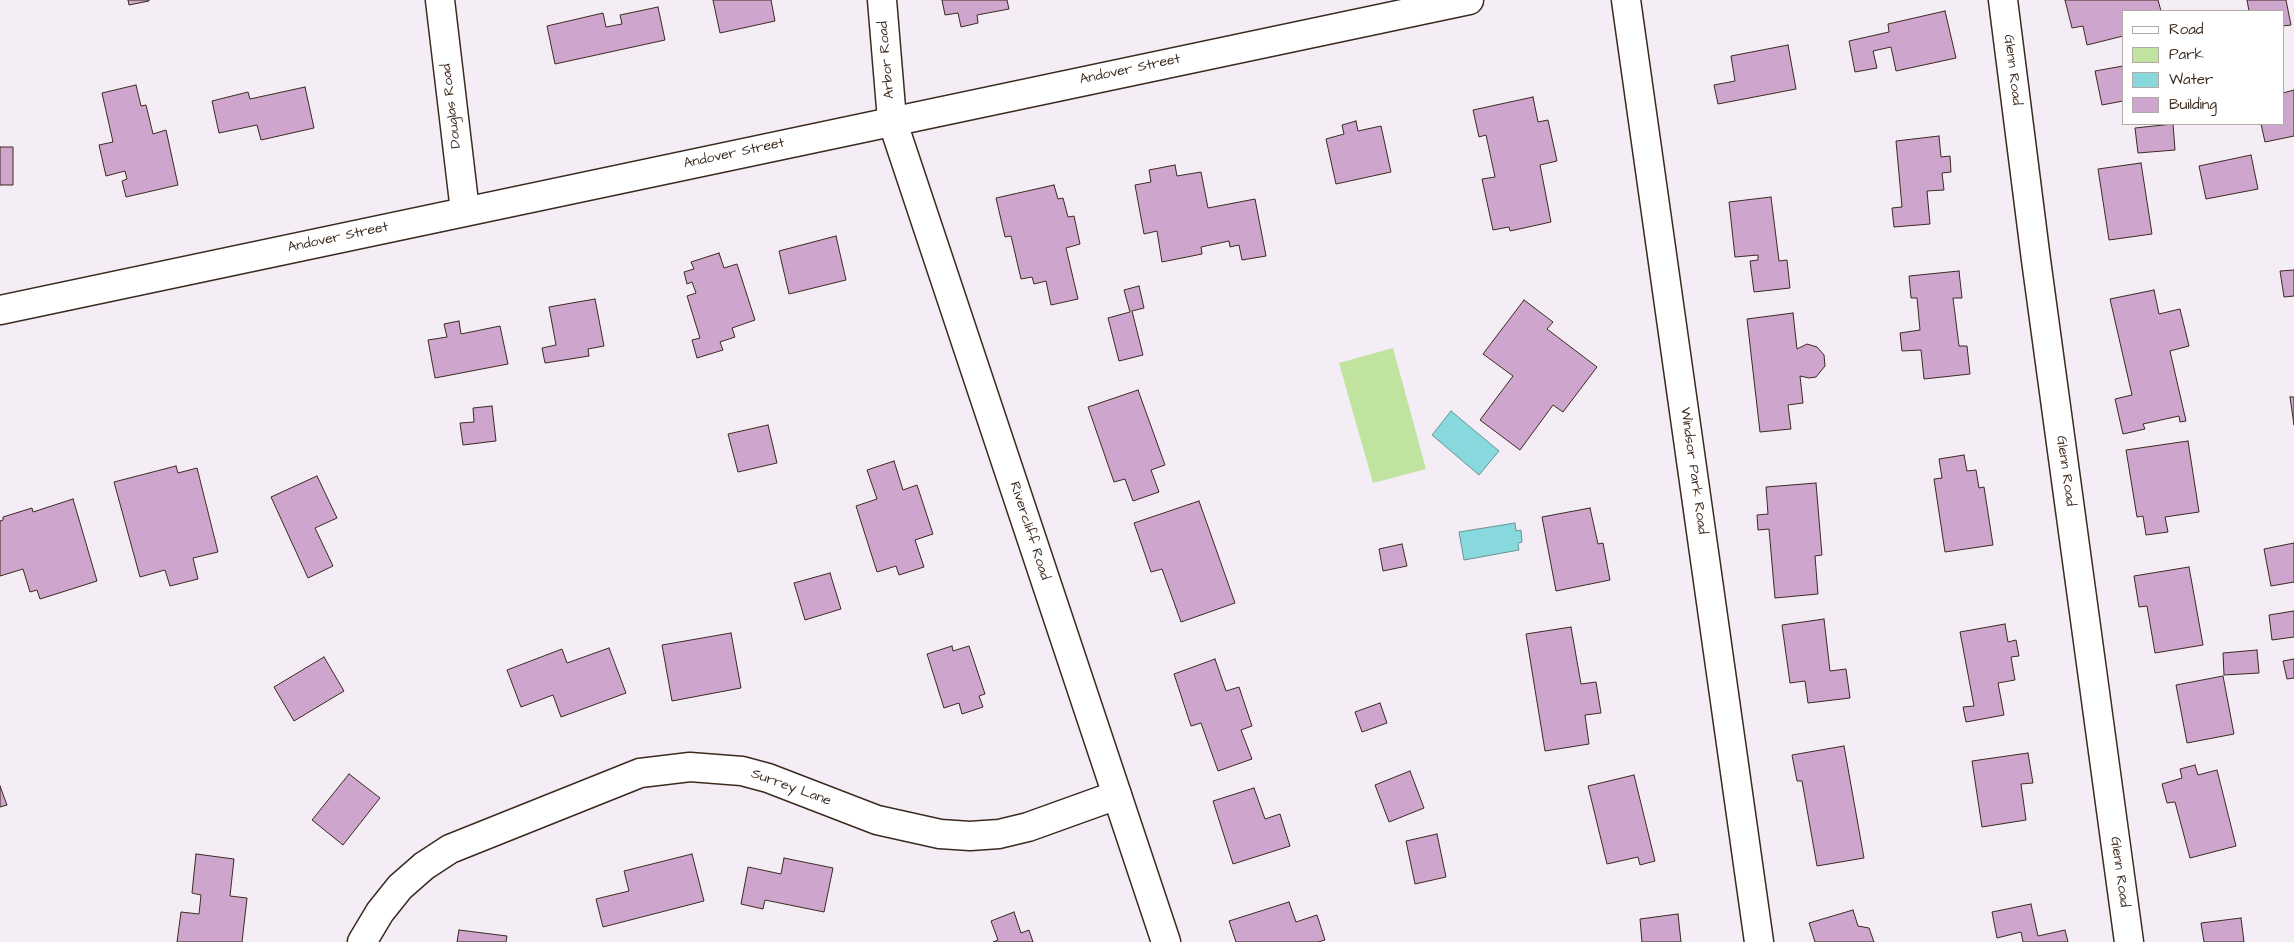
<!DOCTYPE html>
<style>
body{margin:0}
#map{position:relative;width:2294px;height:942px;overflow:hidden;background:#f5edf5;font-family:"Architects Daughter",sans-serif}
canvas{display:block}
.legend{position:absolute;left:2122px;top:10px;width:162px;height:115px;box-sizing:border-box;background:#fff;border:1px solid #b1aaa5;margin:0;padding:6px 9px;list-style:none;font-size:15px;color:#3b2a1e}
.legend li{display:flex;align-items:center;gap:10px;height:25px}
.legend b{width:25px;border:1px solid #b1aaa5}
</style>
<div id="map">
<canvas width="2294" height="942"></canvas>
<ul class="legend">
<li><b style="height:6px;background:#fff"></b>Road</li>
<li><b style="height:14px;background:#c0e49f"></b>Park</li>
<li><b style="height:14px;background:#87d9dd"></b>Water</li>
<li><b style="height:14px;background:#cea5cc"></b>Building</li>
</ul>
</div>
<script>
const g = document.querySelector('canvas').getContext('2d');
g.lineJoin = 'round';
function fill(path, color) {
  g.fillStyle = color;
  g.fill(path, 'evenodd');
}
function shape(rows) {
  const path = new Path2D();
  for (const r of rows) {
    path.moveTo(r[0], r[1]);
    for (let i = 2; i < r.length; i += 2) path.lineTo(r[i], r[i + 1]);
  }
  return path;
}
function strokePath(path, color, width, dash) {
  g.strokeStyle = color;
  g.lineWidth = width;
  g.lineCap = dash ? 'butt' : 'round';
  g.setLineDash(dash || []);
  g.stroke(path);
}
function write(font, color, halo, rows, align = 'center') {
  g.font = font + ' "Architects Daughter",sans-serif';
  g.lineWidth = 4.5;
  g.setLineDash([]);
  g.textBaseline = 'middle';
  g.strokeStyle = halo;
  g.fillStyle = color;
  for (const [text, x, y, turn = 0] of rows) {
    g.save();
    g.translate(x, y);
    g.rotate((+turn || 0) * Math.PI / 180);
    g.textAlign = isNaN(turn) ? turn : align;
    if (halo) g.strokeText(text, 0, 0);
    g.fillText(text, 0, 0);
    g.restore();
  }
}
fill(shape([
 [1393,348,1426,469,1373,483,1339,363]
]), '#c0e49f');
const water = shape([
 [1451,411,1499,451,1479,475,1432,435,1451,411],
 [1515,523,1516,531,1521,530,1522,542,1518,543,1519,550,1464,560,1459,532,1515,523]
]);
fill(water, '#87d9dd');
strokePath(water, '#699391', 1);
const building = shape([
 [128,0,149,0,149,1,129,5,128,0],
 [713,0,771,0,775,21,720,33,713,0],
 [942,0,1007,0,1009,9,977,15,978,23,961,27,958,13,945,15,942,0],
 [2065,0,2158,0,2161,11,2123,11,2123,36,2087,45,2083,26,2072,28,2065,0],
 [2247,0,2286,0,2291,25,2283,26,2283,11,2249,11,2247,0],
 [658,7,665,40,555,64,547,26,603,13,606,27,622,24,620,15,658,7],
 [1945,11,1956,58,1896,71,1891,47,1873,51,1877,68,1855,72,1849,41,1889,32,1888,24,1945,11],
 [1788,45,1796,89,1718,104,1714,85,1735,81,1731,56,1788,45],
 [2123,66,2123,101,2102,105,2095,71,2123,66],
 [136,85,141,106,146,105,153,134,166,130,178,185,126,197,122,181,127,179,125,171,106,176,99,145,113,142,102,93,136,85],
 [305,87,314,128,261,140,257,125,219,133,212,101,248,92,250,99,305,87],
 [2294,90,2294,136,2265,142,2261,124,2283,124,2283,93,2294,90],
 [1533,97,1538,122,1548,120,1557,161,1540,165,1551,222,1510,231,1509,227,1493,230,1482,179,1495,177,1486,135,1479,137,1473,110,1533,97],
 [1356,121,1358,131,1381,126,1391,172,1336,184,1326,139,1344,134,1342,125,1356,121],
 [2173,124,2175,150,2138,153,2135,128,2173,124],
 [1939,136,1941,157,1950,156,1951,172,1942,173,1944,190,1927,191,1930,224,1894,227,1892,208,1902,207,1896,141,1939,136],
 [0,147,13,147,13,185,0,185,0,147],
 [2251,155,2258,189,2206,199,2199,166,2251,155],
 [2141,163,2152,234,2109,240,2098,169,2141,163],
 [1175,165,1177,176,1201,172,1208,208,1255,199,1266,256,1242,260,1239,245,1230,247,1229,241,1201,247,1202,254,1162,262,1157,231,1144,234,1135,185,1151,182,1149,170,1175,165],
 [1054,185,1058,199,1063,198,1068,217,1074,216,1080,244,1066,248,1078,299,1051,305,1046,281,1034,284,1032,277,1021,279,1011,236,1005,237,996,198,1054,185],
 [1771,197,1779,261,1787,260,1790,288,1754,292,1750,261,1758,260,1758,255,1735,257,1729,202,1771,197],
 [836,236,846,280,789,294,779,251,836,236],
 [719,253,724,268,737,264,755,320,732,328,735,337,720,342,723,350,697,358,692,340,700,338,687,296,696,293,692,282,687,284,684,272,694,269,691,262,719,253],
 [2294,270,2294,296,2284,297,2280,271,2294,270],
 [1959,271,1962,298,1953,298,1959,346,1967,346,1970,374,1924,379,1921,350,1902,351,1900,333,1920,330,1917,298,1911,298,1909,276,1959,271],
 [1139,286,1144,308,1132,311,1143,355,1119,361,1108,318,1130,312,1124,290,1139,286],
 [2154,290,2159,314,2180,309,2189,346,2170,351,2186,421,2180,422,2179,416,2143,424,2145,429,2123,434,2115,399,2132,395,2110,299,2154,290],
 [595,299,604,346,588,349,589,356,545,363,542,348,556,345,549,307,595,299],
 [1524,300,1553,322,1547,329,1597,367,1563,412,1553,405,1520,450,1480,420,1513,376,1483,354,1524,300],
 [1793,313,1797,349,1807,344,1817,347,1824,355,1825,366,1816,377,1809,378,1800,376,1803,403,1788,405,1791,429,1760,432,1747,319,1793,313],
 [459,321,461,334,500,326,508,364,435,378,428,340,447,337,444,324,459,321],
 [1138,390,1165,465,1151,470,1159,492,1133,501,1125,479,1114,482,1088,407,1138,390],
 [2290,397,2294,397,2294,425,2290,397],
 [492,406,496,441,463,445,460,423,474,422,473,408,492,406],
 [768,425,777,463,738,472,728,434,768,425],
 [2188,441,2199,512,2165,517,2168,532,2146,535,2143,516,2137,517,2126,450,2188,441],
 [1964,455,1967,471,1976,470,1979,488,1984,487,1993,545,1945,552,1934,479,1942,478,1939,459,1964,455],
 [894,461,903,490,917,485,933,534,915,540,924,567,899,575,896,566,877,572,856,506,877,499,867,470,894,461],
 [176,466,178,473,197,468,218,552,193,558,198,579,170,586,165,570,140,577,114,482,176,466],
 [317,476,337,518,315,528,333,566,308,578,271,497,317,476],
 [1816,483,1822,555,1815,556,1818,594,1775,598,1769,529,1758,530,1757,515,1768,514,1766,487,1816,483],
 [73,499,97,581,40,599,37,590,30,592,23,569,0,576,0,521,3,520,3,517,32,508,33,512,73,499],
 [1199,501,1235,603,1181,622,1162,569,1151,572,1134,523,1199,501],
 [1590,508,1598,544,1603,543,1610,580,1556,591,1542,517,1590,508],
 [2294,543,2294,582,2271,586,2264,549,2294,543],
 [1402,544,1407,566,1383,571,1379,549,1402,544],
 [2189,567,2203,645,2155,653,2147,606,2139,607,2134,576,2189,567],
 [830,573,841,609,805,620,794,583,830,573],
 [2294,611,2294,637,2272,640,2269,615,2294,611],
 [1824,619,1830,671,1846,669,1850,698,1808,703,1805,681,1790,683,1782,625,1824,619],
 [2005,624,2008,642,2016,640,2019,656,2011,657,2015,680,1998,683,2004,715,1966,722,1963,707,1974,706,1960,632,2005,624],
 [1571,627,1581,684,1596,682,1601,713,1585,715,1589,744,1545,751,1526,634,1571,627],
 [731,633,741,688,672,701,662,645,731,633],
 [952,646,953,651,969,646,985,694,979,696,983,707,962,714,959,703,944,708,927,654,952,646],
 [609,648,626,693,561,717,553,695,521,707,507,670,562,649,567,663,609,648],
 [2257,650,2259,673,2224,675,2223,653,2257,650],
 [324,657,344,691,294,721,274,687,324,657],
 [1215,659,1226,691,1239,687,1252,726,1241,730,1252,759,1218,771,1201,723,1191,726,1174,674,1215,659],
 [2294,659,2294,678,2287,679,2283,661,2294,659],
 [2223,676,2234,734,2187,743,2176,685,2223,676],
 [1380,703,1387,723,1362,732,1355,712,1380,703],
 [1844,746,1864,858,1817,866,1802,781,1797,781,1792,755,1844,746],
 [2028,753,2033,783,2021,784,2026,820,1982,827,1972,761,2028,753],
 [2195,765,2198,775,2217,770,2236,846,2190,858,2175,802,2167,803,2162,784,2182,778,2180,769,2195,765],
 [1410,771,1424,808,1389,822,1375,785,1410,771],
 [349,774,380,798,343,845,312,820,349,774],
 [1634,775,1655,861,1640,865,1638,857,1607,864,1588,786,1634,775],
 [0,786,7,805,0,807,0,786],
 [1254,788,1265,819,1280,814,1290,846,1233,864,1213,801,1254,788],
 [1437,834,1446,877,1415,884,1406,841,1437,834],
 [196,854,234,859,230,896,247,898,242,942,177,942,181,912,199,914,201,895,192,893,196,854],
 [692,854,704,901,603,927,596,899,629,891,624,871,692,854],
 [784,858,833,868,824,912,765,900,763,909,741,904,748,867,781,874,784,858],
 [1289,902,1296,922,1317,915,1325,940,1318,942,1236,942,1229,921,1289,902],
 [2031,904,2038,936,2065,930,2068,942,2023,942,2021,932,1997,938,1992,912,2031,904],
 [1853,910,1858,926,1869,928,1874,942,1815,942,1809,923,1853,910],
 [1014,912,1021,933,1029,930,1033,942,993,942,998,940,991,921,1014,912],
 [1678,914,1681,942,1642,942,1640,919,1678,914],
 [2241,918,2244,942,2204,942,2201,923,2241,918],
 [459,930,507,936,506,942,457,942,459,930]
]);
fill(building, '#cea5cc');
strokePath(building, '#3b2a1e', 1);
const minor = shape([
 [882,0,892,120],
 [1626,0,1759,942],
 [2003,0,2036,260,2129,942],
 [362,942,380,912,400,887,424,866,450,849,640,773,690,767,742,771,768,778,877,820,940,834,970,836,999,834,1028,827,1117,795]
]);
const tertiary = shape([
 [440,0,465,211],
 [892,120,1166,942]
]);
const secondary = shape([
 [0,310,1469,0]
]);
strokePath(minor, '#3b2a1e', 31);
strokePath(tertiary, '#3b2a1e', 31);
strokePath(secondary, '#3b2a1e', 31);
strokePath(minor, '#fff', 28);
strokePath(tertiary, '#fff', 28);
strokePath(secondary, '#fff', 28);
write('14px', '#3b2a1e', '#fff', [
 ["Arbor Road",887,60,-95],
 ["Andover Street",1130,70,-12],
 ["Glenn Road",2012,70,83],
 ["Douglas Road",452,106,-97],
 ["Andover Street",734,154,-12],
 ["Andover Street",338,238,-12],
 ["Windsor Park Road",1693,471,82],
 ["Glenn Road",2065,471,82],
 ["Rivercliff Road",1029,531,72],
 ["Surrey Lane",791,788,20],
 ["Glenn Road",2119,872,82]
]);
</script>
